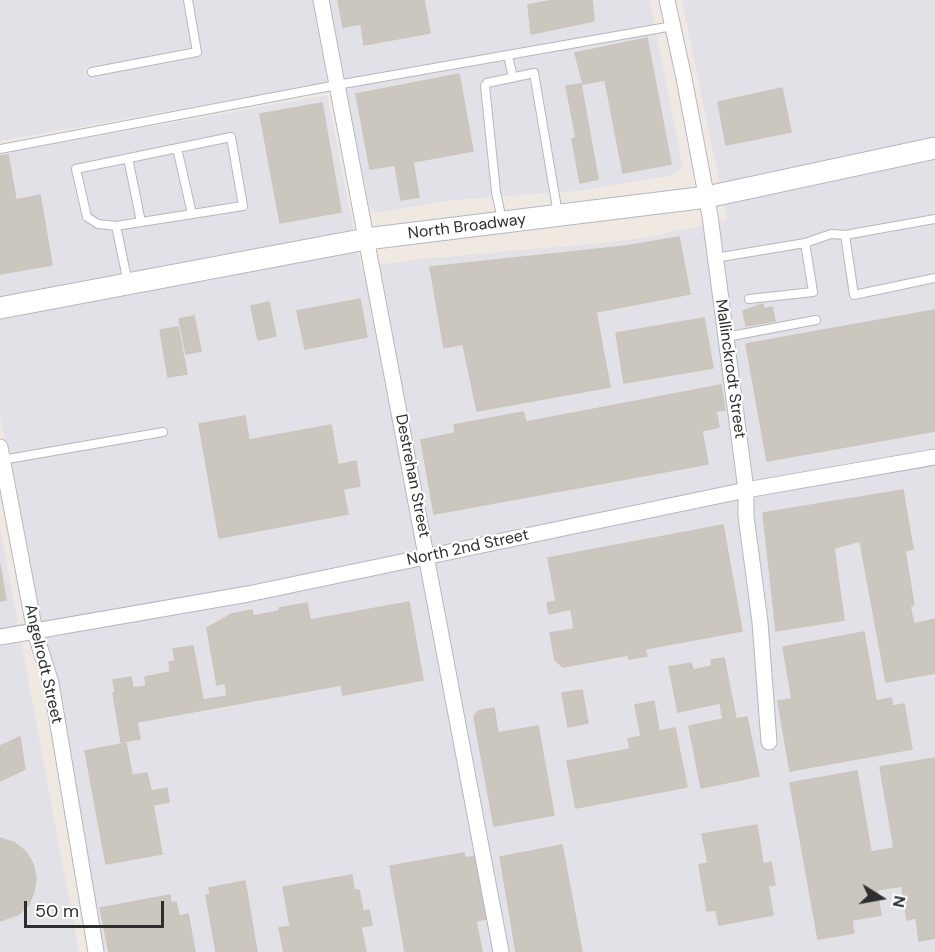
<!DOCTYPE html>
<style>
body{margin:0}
#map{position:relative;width:935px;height:952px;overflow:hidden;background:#efe9e1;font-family:"DM Sans",sans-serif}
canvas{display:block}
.north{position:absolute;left:851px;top:868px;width:60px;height:60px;-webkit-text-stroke:4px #fff;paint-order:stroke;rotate:101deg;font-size:16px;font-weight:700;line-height:24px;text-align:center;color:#2e2e2e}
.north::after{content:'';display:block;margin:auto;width:21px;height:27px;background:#2e2e2e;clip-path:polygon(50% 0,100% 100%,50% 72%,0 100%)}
.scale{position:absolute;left:24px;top:901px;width:140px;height:27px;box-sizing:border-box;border:3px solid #2e2e2e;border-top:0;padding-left:8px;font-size:18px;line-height:21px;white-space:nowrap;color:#2e2e2e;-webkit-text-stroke:4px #fff;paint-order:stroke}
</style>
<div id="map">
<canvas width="935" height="952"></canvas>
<div class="north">N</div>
<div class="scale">50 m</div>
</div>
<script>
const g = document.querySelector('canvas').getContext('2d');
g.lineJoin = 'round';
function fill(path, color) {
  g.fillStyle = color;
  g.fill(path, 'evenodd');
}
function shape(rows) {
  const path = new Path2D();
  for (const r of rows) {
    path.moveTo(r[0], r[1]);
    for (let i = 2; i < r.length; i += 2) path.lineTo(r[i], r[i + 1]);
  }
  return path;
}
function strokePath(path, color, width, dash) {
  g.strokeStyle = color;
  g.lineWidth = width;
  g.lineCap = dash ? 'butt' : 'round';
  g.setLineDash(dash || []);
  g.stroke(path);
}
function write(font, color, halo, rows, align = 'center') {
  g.font = font + ' "DM Sans",sans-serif';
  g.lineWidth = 4.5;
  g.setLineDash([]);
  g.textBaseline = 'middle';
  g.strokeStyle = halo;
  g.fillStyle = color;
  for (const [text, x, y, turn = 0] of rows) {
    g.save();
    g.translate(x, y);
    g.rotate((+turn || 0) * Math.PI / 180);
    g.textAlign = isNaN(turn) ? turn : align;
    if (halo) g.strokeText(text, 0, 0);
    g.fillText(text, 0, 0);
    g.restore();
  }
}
fill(shape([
 [0,0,650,0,682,164,680,169,673,175,576,191,453,200,376,213,370,210,344,80,0,141],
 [682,0,935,0,935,952,102,952,0,414,0,154,327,95,361,267,421,259,602,243,649,237,727,220],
 [0,528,79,952,0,952]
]), '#e3e1e8');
const building = shape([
 [338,0,424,0,430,33,364,45,361,24,343,27,338,0],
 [554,0,592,0,594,21,531,34,528,5,554,0],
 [647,38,671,164,623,173,605,80,583,84,575,53,647,38],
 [459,74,473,151,413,162,419,197,401,200,395,165,370,169,356,94,459,74],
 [581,84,598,179,580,183,572,139,576,138,566,86,581,84],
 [782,88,791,132,726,145,718,102,782,88],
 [322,103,341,212,280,223,260,114,322,103],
 [8,155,16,200,40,195,52,265,0,274,0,156,8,155],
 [679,237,690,294,596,312,610,387,477,411,463,344,444,348,430,267,626,246,679,237],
 [360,299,367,337,305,349,297,311,360,299],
 [269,302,276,336,258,340,251,306,269,302],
 [763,304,764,309,772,307,775,321,746,326,743,311,763,304],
 [935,310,935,431,767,461,746,344,935,310],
 [194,316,201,351,186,354,179,319,194,316],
 [704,318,713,368,624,383,616,333,704,318],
 [178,327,187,374,168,377,160,330,178,327],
 [721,385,725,410,716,411,719,427,702,431,708,464,434,514,421,440,455,433,454,425,523,412,526,422,721,385],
 [245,416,249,440,331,425,338,465,356,461,360,486,343,489,348,514,219,538,199,424,245,416],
 [903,490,913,549,905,551,914,605,910,606,914,624,935,619,935,673,886,682,860,541,834,548,844,620,776,631,763,513,903,490],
 [723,525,742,631,645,649,647,656,629,659,628,655,563,667,555,660,550,633,574,629,571,609,549,614,547,603,556,601,548,558,723,525],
 [0,564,6,600,0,601,0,564],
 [409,602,423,680,343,695,341,685,137,722,140,739,121,742,113,693,115,693,113,680,131,677,133,688,146,686,145,677,170,672,169,662,175,661,173,649,193,646,203,700,227,696,225,683,217,685,207,628,232,614,252,610,253,616,279,611,279,608,307,603,310,620,409,602],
 [864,632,876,701,891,698,893,706,904,704,912,749,790,771,778,701,792,699,783,647,864,632],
 [724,658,736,719,747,717,759,776,701,788,689,726,723,719,720,703,678,712,669,667,691,663,693,670,712,666,711,660,724,658],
 [582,690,588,723,568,727,562,693,582,690],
 [654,701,659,731,675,728,687,787,576,808,567,761,630,749,628,739,641,736,635,705,654,701],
 [494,708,498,733,538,726,554,815,494,826,474,717,478,711,494,708],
 [20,737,25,769,0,781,0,746,20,737],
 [126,743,132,775,147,773,151,791,167,788,169,802,153,805,162,854,106,864,85,751,126,743],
 [935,758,935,938,919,941,916,918,907,920,902,886,877,890,881,915,852,920,854,933,818,939,790,783,857,771,871,852,894,848,880,767,935,758],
 [757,825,763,864,771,862,775,885,768,886,773,915,719,925,716,910,707,911,699,865,708,863,702,834,757,825],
 [0,838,15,843,26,852,33,864,36,878,34,892,29,904,19,914,0,921,0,838],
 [562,845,582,952,516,952,500,857,562,845],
 [464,853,465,858,475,856,486,919,476,921,482,952,405,952,390,866,464,853],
 [352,875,354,890,359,890,363,911,369,910,372,925,361,927,366,952,284,952,279,928,290,926,283,887,352,875],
 [245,881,257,952,216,952,206,895,210,894,209,888,245,881],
 [170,895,171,903,176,902,179,916,188,914,195,952,109,952,100,908,170,895]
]);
fill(building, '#cbc7bf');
strokePath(building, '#cbc5ba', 1.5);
const service = shape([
 [508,55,513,78],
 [92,72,197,52,188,0],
 [177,148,192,214],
 [0,149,337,85,673,26],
 [128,158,141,222],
 [935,219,845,235,854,295,935,278],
 [502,220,496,192,485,86,487,83,534,73,558,214],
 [116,226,243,206,231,137,76,169,87,217,98,224,116,226,128,283],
 [805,243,831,234,845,235],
 [715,258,805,243,813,292,749,299],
 [726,337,816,320],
 [2,460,163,432]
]);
const minor = shape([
 [321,0,501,952],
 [667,0,684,78,710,216,746,490,746,516,760,622,769,742],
 [0,447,35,632,51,683,96,952],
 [0,637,248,594,746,490,935,457]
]);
const secondary = shape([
 [0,308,366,239,707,197,935,148]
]);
strokePath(service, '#b4b7c1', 10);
strokePath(minor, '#b4b7c1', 17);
strokePath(secondary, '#b4b7c1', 23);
strokePath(service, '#fff', 8);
strokePath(minor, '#fff', 15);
strokePath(secondary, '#fff', 21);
write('16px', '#2e2e2e', '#fff', [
 ["North Broadway",467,227,-7],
 ["Mallinckrodt Street",730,369,82],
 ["Destrehan Street",412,476,79],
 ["North 2nd Street",468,548,-12],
 ["Angelrodt Street",43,664,77]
]);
</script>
